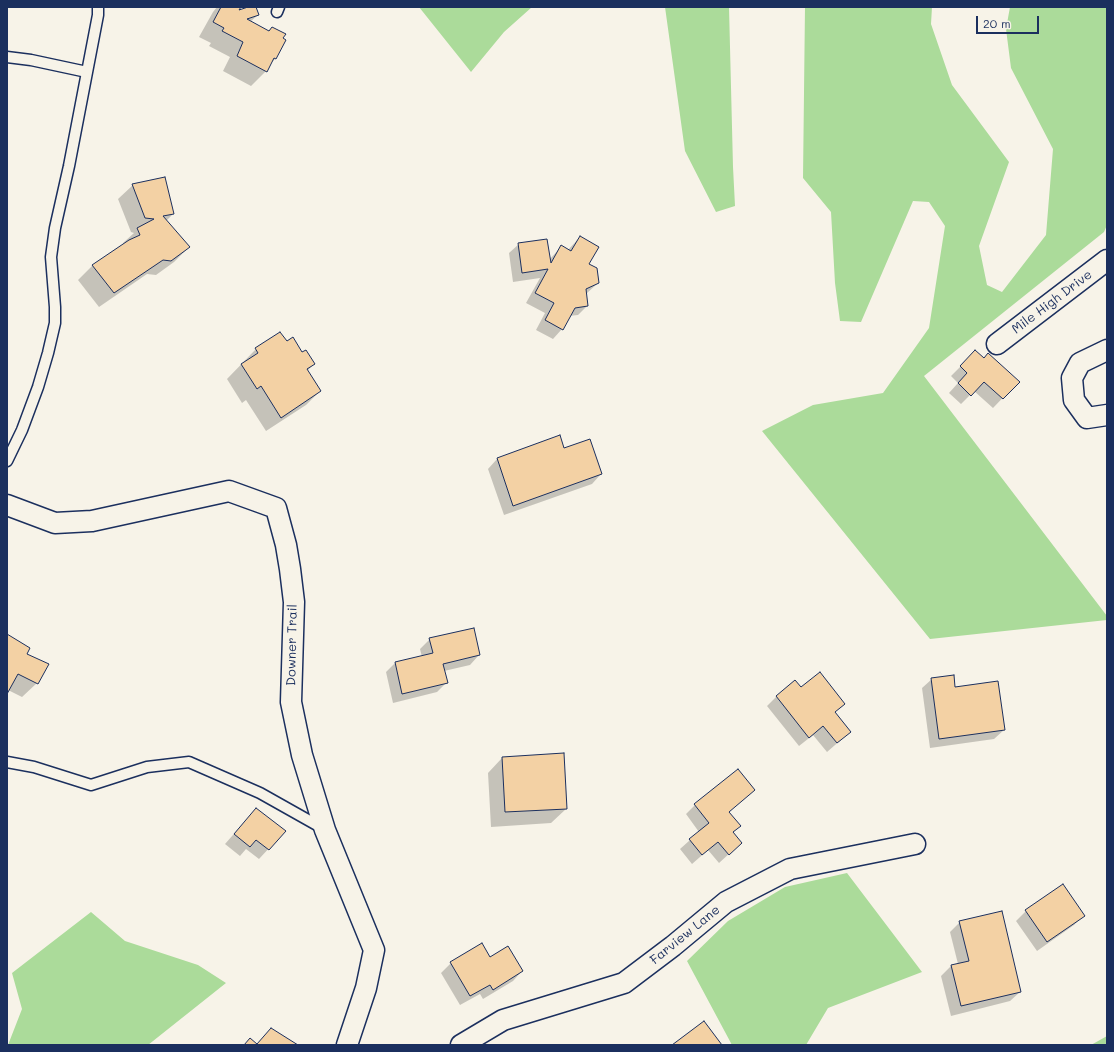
<!DOCTYPE html>
<style>
body{margin:0}
#map{position:relative;width:1114px;height:1052px;overflow:hidden;background:#f7f3e8;font-family:Mali,sans-serif}
canvas{display:block}
.frame{position:absolute;inset:0;border:8px solid #1b2f5e;pointer-events:none}
.scale{position:absolute;left:976px;top:16px;width:63px;height:18px;box-sizing:border-box;border:2px solid #1b2f5e;border-top:0;padding-left:5px;font-size:12px;line-height:14px;white-space:nowrap;color:#1b2f5e;-webkit-text-stroke:3px #f7f3e8;paint-order:stroke}
</style>
<div id="map">
<canvas width="1114" height="1052"></canvas>
<div class="frame"></div>
<div class="scale">20 m</div>
</div>
<script>
const g = document.querySelector('canvas').getContext('2d');
g.lineJoin = 'round';
function fill(path, color) {
  g.fillStyle = color;
  g.fill(path, 'evenodd');
}
function shape(rows) {
  const path = new Path2D();
  for (const r of rows) {
    path.moveTo(r[0], r[1]);
    for (let i = 2; i < r.length; i += 2) path.lineTo(r[i], r[i + 1]);
  }
  return path;
}
function strokePath(path, color, width, dash) {
  g.strokeStyle = color;
  g.lineWidth = width;
  g.lineCap = dash ? 'butt' : 'round';
  g.setLineDash(dash || []);
  g.stroke(path);
}
function write(font, color, halo, rows, align = 'center') {
  g.font = font + ' Mali,sans-serif';
  g.lineWidth = 3;
  g.setLineDash([]);
  g.textBaseline = 'middle';
  g.strokeStyle = halo;
  g.fillStyle = color;
  for (const [text, x, y, turn = 0] of rows) {
    g.save();
    g.translate(x, y);
    g.rotate((+turn || 0) * Math.PI / 180);
    g.textAlign = isNaN(turn) ? turn : align;
    if (halo) g.strokeText(text, 0, 0);
    g.fillText(text, 0, 0);
    g.restore();
  }
}
fill(shape([
 [419,7,532,7,504,32,471,72],
 [665,7,729,7,733,167,735,206,716,212,685,151],
 [805,7,932,7,931,24,952,85,1009,162,979,246,987,285,1002,292,1046,235,1053,149,1011,68,1006,29,1010,7,1107,7,1107,225,1104,232,924,376,1107,616,1107,620,930,639,762,431,813,405,883,393,929,328,945,226,929,202,913,201,861,322,840,321,835,283,831,212,803,178],
 [847,873,922,972,828,1008,806,1045,732,1045,687,961,728,921,785,887],
 [91,912,125,941,198,965,226,983,148,1045,8,1045,22,1009,12,973],
 [1107,1036,1107,1045,1091,1045]
]), '#abdb9a');
fill(shape([
 [217,7,240,7,237,12,255,7,258,15,250,22,268,31,272,28,285,40,275,59,270,64,266,71,251,86,223,71,230,57,209,46,211,43,199,37,213,12],
 [133,185,173,214,166,221,189,247,174,262,156,275,147,274,99,307,78,280,92,266,124,245,123,243,134,233,131,232,118,199],
 [580,237,588,265,598,283,586,294,587,306,578,315,569,316,562,329,553,339,536,330,545,313,526,303,540,278,513,282,509,253,519,244,549,260,561,247,568,250],
 [286,343,314,364,307,371,320,391,306,405,266,431,246,400,242,403,227,379,256,349],
 [984,359,1018,382,993,408,974,391,961,404,949,393,958,383,951,376,966,361],
 [559,437,564,449,601,474,592,484,504,515,488,469,497,459],
 [7,635,26,654,37,683,22,697,8,690,7,692],
 [430,639,479,655,470,665,444,671,446,683,437,692,393,703,386,672,395,663,422,657,420,649],
 [932,679,954,688,1004,730,994,739,930,748,922,688],
 [801,688,844,704,834,713,850,732,827,752,813,735,799,746,767,706,776,697],
 [502,758,566,809,551,823,491,827,488,773],
 [754,790,728,813,739,826,733,833,741,843,719,863,708,850,692,864,680,849,699,832,686,814,695,805],
 [247,819,285,831,259,859,246,849,240,856,225,844],
 [1026,911,1083,916,1074,925,1037,951,1016,921],
 [960,922,1020,992,1010,1001,951,1016,941,976,951,966,958,964,950,932],
 [482,945,490,959,522,971,513,981,483,999,480,994,460,1005,441,973,451,963]
]), '#0003');
const building = shape([
 [221,7,241,7,239,10,248,7,256,7,259,15,247,19,269,31,272,27,286,34,283,38,286,40,276,59,274,58,267,72,237,56,243,42,222,31,224,28,213,22,221,7],
 [165,177,174,214,163,216,190,247,171,261,163,260,114,293,92,265,129,240,140,235,137,228,154,219,145,218,132,184,165,177],
 [580,236,599,247,589,264,597,268,599,283,586,289,588,306,575,308,563,330,545,320,554,303,535,293,548,269,522,273,518,243,547,239,551,263,561,245,571,251,580,236],
 [280,332,287,341,293,337,302,352,306,350,315,364,307,369,321,391,281,418,261,386,257,389,241,364,258,353,255,348,280,332],
 [975,350,984,358,988,353,1020,382,1003,399,984,382,971,396,958,383,967,373,960,366,975,350],
 [560,435,564,448,590,439,602,474,513,506,497,458,560,435],
 [474,628,480,655,443,664,448,683,402,694,395,662,433,653,429,638,474,628],
 [7,634,30,648,27,654,49,664,38,684,18,674,7,694,7,634],
 [820,672,845,704,835,712,851,732,837,743,823,726,809,738,776,696,795,680,801,687,820,672],
 [954,675,955,687,998,681,1005,730,939,739,931,678,954,675],
 [564,753,567,809,505,812,502,757,564,753],
 [738,769,755,790,729,812,741,826,733,832,742,843,729,855,718,842,702,855,689,839,709,823,694,804,738,769],
 [256,808,286,831,269,850,256,840,250,847,234,834,256,808],
 [1063,884,1085,916,1047,942,1025,910,1063,884],
 [1002,911,1021,992,961,1006,951,965,969,961,959,921,1002,911],
 [482,943,490,957,508,946,523,971,493,990,490,985,470,996,450,962,482,943],
 [704,1021,722,1045,672,1045,704,1021],
 [271,1028,298,1045,244,1045,250,1038,257,1044,271,1028]
]);
fill(building, '#f3d1a4');
strokePath(building, '#1b2f5e', 1);
const lane = shape([
 [277,12,279,7],
 [7,57,31,60,87,72],
 [7,461,22,430,38,387,48,353,55,323,55,307,51,257,55,228,69,166,98,15,98,7],
 [7,762,34,767,91,785,147,767,189,762,260,793,324,829]
]);
const street = shape([
 [997,344,1107,260],
 [1107,350,1080,363,1072,378,1074,400,1087,418,1107,415],
 [7,505,55,523,92,521,229,491,276,508,286,545,290,569,294,602,291,702,302,755,325,830,374,950,366,988,347,1045],
 [461,1045,503,1020,624,983,673,946,726,902,790,869,915,844]
]);
strokePath(lane, '#1b2f5e', 13);
strokePath(street, '#1b2f5e', 23);
strokePath(lane, '#f7f3e8', 10);
strokePath(street, '#f7f3e8', 20);
write('13px', '#1b2f5e', '#f7f3e8', [
 ["Mile High Drive",1052,302,-37],
 ["Downer Trail",292,645,-89],
 ["Farview Lane",685,935,-39]
]);
</script>
